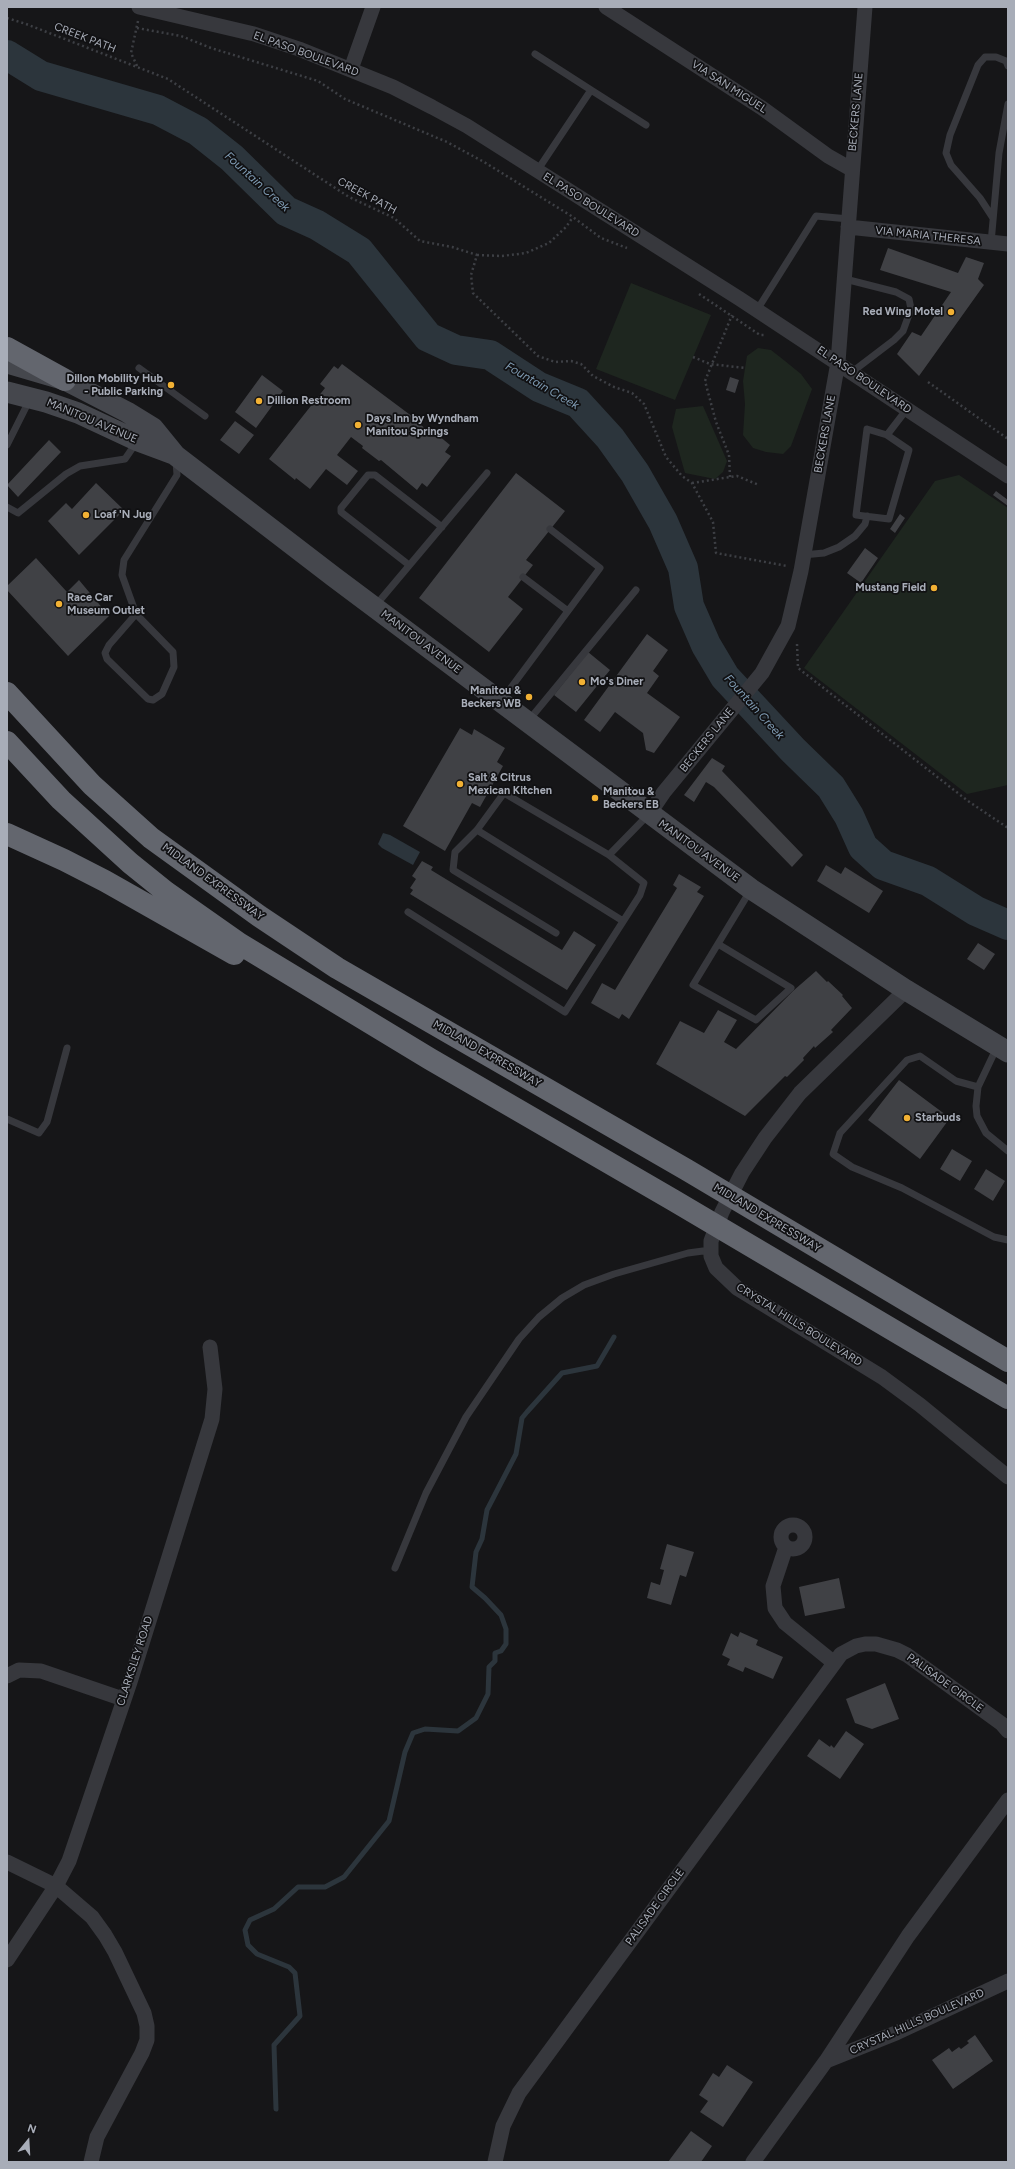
<!DOCTYPE html>
<html>
<head>
<meta charset="utf-8">
<style>
  body { margin:0 }
  #map { position:relative; width:1015px; height:2169px; overflow:hidden; background:#161618; font-family:Figtree,sans-serif }
  canvas { display:block }
  .frame { position:absolute; inset:0; border:8px solid #a8adb8; pointer-events:none }
  .north { position:absolute; left:8px; top:2121px; width:40px; height:40px; -webkit-text-stroke:3px #111113; paint-order:stroke; rotate:18deg; font-size:11px; font-weight:700; line-height:16px; text-align:center; color:#a8adb8 }
  .north::after { content:''; display:block; margin:auto; width:14px; height:18px; background:#a8adb8; clip-path:polygon(50% 0,100% 100%,50% 72%,0 100%) }
</style>
</head>
<body>
<div id="map">
<canvas width="1015" height="2169"></canvas>
<div class="frame"></div>
<div class="north">N</div>
</div>
<script>
const g = document.querySelector('canvas').getContext('2d');
g.lineJoin = 'round';
function fill(path, color) { g.fillStyle = color; g.fill(path, 'evenodd'); }
const poly = rows => new Path2D(rows.map(r => 'M' + r).join(''));
function strokePath(path, color, width, dash) { g.strokeStyle = color; g.lineWidth = width; g.lineCap = dash ? 'butt' : 'round'; g.setLineDash(dash || []); g.stroke(path); }
function label(font, color, halo, rows, align = 'center') {
  g.font = font + ' Figtree,sans-serif'; g.lineWidth = 3.5; g.setLineDash([]); g.textBaseline = 'middle'; g.strokeStyle = halo; g.fillStyle = color; for (const [text, x, y, turn = 0] of rows) {
    g.save(); g.translate(x, y); g.rotate((+turn || 0) * Math.PI / 180); g.textAlign = isNaN(turn) ? turn : align; if (halo) g.strokeText(text, 0, 0); g.fillText(text, 0, 0); g.restore();
  }
}
const green = poly([
  [631,283,711,315,675,400,596,369],
  [758,348,771,350,785,361,801,374,812,389,791,446,783,454,766,452,753,448,743,435,745,404,743,381,747,356],
  [703,406,727,461,723,472,715,479,685,473,672,427,676,409],
  [959,475,1008,508,1008,785,967,794,804,668,935,481]
]);
const water = poly([
  [383,833,390,835,420,852,413,865,382,848,378,844]
]);
const stream = poly([
  [276,2109,274,2045,300,2016,295,1973,289,1967,257,1954,248,1945,245,1930,250,1920,274,1909,298,1887,325,1887,344,1877,389,1821,405,1752,413,1733,425,1729,458,1731,476,1718,488,1694,489,1667,495,1661,495,1653,501,1651,506,1644,506,1629,501,1615,485,1598,472,1587,476,1552,482,1539,487,1510,516,1454,522,1418,527,1412,562,1373,597,1366,614,1337]
]);
const river = poly([
  [7,55,41,76,158,110,198,131,232,158,286,211,317,225,359,251,428,337,456,350,490,355,539,387,578,403,610,438,635,473,663,522,683,568,689,606,706,645,725,677,793,750,831,787,849,816,863,847,883,865,928,881,976,911,1008,925]
]);
const building = poly([
  [888,248,958,273,966,257,984,263,978,279,984,285,919,376,897,354,912,332,921,336,951,292,880,270],
  [342,364,413,417,412,418,431,433,433,431,450,445,445,452,451,456,427,487,422,483,417,490,381,460,379,461,362,448,363,446,351,437,337,455,358,471,347,485,326,469,310,489,296,478,295,480,269,459,325,388,320,384,334,366,338,369],
  [262,375,283,391,256,428,235,412],
  [730,377,739,380,735,393,726,390],
  [235,421,254,435,239,454,220,440],
  [49,440,61,452,18,497,7,485],
  [516,473,565,511,526,560,533,565,508,597,523,609,489,652,419,598],
  [96,483,124,510,79,555,48,521,66,503,72,509],
  [996,491,1008,500,1008,506,993,495],
  [900,514,905,518,895,533,890,529],
  [865,548,878,558,861,583,847,573],
  [36,558,67,592,79,580,109,616,68,656,7,590,7,586],
  [647,634,668,650,653,671,659,676,647,693,680,717,654,753,646,750,643,733,615,712,600,732,584,720],
  [588,652,610,670,576,712,554,695],
  [460,728,472,735,474,729,505,748,497,762,503,766,480,807,472,803,445,851,403,826],
  [712,758,725,766,722,771,803,855,792,867,714,787,706,782,694,802,684,795],
  [422,861,433,867,431,870,562,950,574,931,596,945,567,990,410,894,413,890,410,888,416,879,412,876],
  [826,865,841,874,845,867,883,891,869,913,817,881],
  [679,874,701,887,697,892,704,896,629,1019,622,1014,619,1019,591,1003,602,983,615,990,677,888,673,885],
  [978,943,995,954,984,970,967,959],
  [816,971,827,982,828,981,843,995,842,996,852,1008,831,1030,833,1032,815,1048,814,1046,803,1058,804,1060,787,1077,785,1076,745,1116,656,1064,680,1021,704,1033,718,1010,737,1020,724,1042,736,1049,793,991],
  [899,1080,950,1118,920,1159,868,1120],
  [952,1149,972,1161,960,1181,940,1169],
  [986,1169,1005,1181,993,1201,974,1189],
  [667,1544,694,1552,686,1577,680,1575,671,1605,647,1598,651,1582,660,1585,664,1570,660,1569],
  [839,1578,845,1608,805,1616,799,1587],
  [740,1632,758,1640,756,1645,783,1657,773,1679,745,1667,743,1672,727,1665,730,1659,722,1655,731,1633,738,1637],
  [885,1683,899,1719,872,1729,855,1723,846,1699],
  [846,1731,864,1744,840,1779,807,1756,819,1739,830,1747,831,1745,834,1748],
  [975,2035,993,2061,953,2089,932,2060,949,2048,952,2052,959,2047,961,2049,969,2043,967,2041],
  [727,2065,753,2082,723,2127,700,2112,708,2101,699,2095,713,2073,719,2077],
  [691,2131,712,2146,701,2162,668,2162]
]);
const path = poly([
  [7,18,26,24,168,79,349,197,394,218,420,241,452,247,477,255,471,275,473,293,538,356,555,362,571,361,581,364,593,376,614,387,632,393,644,404,666,457,682,476,692,483,713,522,716,553,787,566],
  [138,21,131,53,138,68],
  [137,28,181,36,211,48,318,81,345,99,447,142,484,162,573,217,601,238,627,248],
  [477,255,502,256,526,253,549,243,566,227,573,217],
  [699,294,760,335,765,335],
  [693,357,710,364,745,368],
  [928,382,1008,439],
  [730,477,729,455,716,422,705,381,732,315],
  [692,483,737,476,759,485],
  [797,644,798,668,968,801,1008,828]
]);
const lane = poly([
  [535,54,591,90],
  [537,171,591,90,646,125],
  [993,218,980,198,951,165,946,153,950,135,978,65,985,57,996,57,1006,61,1008,66],
  [991,243,999,153,1008,104],
  [845,279,896,292,909,299,911,309,903,331,894,340,852,372],
  [757,310,816,216,849,219],
  [139,368,205,416],
  [887,435,909,450,889,519,856,515,867,429,887,435,907,409],
  [7,445,30,399],
  [7,507,18,513,66,474,80,466,125,459,136,443],
  [803,555,824,553,839,547,855,536,865,524,867,516],
  [409,565,341,512,341,508,368,475,375,475,442,527],
  [523,577,568,611],
  [376,605,487,473],
  [136,614,109,645,105,653,107,659,148,699,153,700,162,694,174,667,173,652,136,614,122,575,124,560,177,475,176,461],
  [501,701,600,568,550,529],
  [529,720,636,590],
  [477,830,623,921],
  [408,912,565,1012,640,895,644,883,609,855],
  [556,933,453,870,455,852,477,830,504,793,609,855,648,815],
  [718,944,791,988,756,1020,693,985,750,891],
  [997,1047,978,1087,976,1106,977,1116,986,1133,1008,1151],
  [978,1087,956,1081,920,1056,907,1060,840,1133,833,1154,852,1167,902,1188,994,1237,1008,1240],
  [7,1119,39,1133,47,1122,67,1048],
  [395,1568,426,1493,466,1417,519,1339,539,1317,562,1298,584,1285,614,1274,688,1253,703,1251,711,1253]
]);
const street = poly([
  [139,7,254,34,299,49,393,87,432,107,467,126,740,299,1008,476],
  [606,7,762,108,828,156,851,169],
  [351,69,373,7],
  [848,227,1008,244],
  [649,814,664,792,762,673,788,626,801,571,838,362,865,7],
  [906,990,800,1093,765,1138,742,1173,722,1212,711,1241,711,1256,716,1268,737,1288,882,1377,920,1405,1008,1477],
  '781 1537a12 12 0 1 1 24 0a12 12 0 1 1-24 0Z',
  [786,1547,773,1586,775,1608,785,1623,833,1662],
  [7,1676,19,1670,41,1671,123,1699],
  [7,1862,56,1886,92,1917,105,1935,115,1952,144,2013,147,2026,147,2040,142,2053,97,2137,91,2162],
  [7,1960,56,1886,69,1861,130,1682,212,1419,215,1389,210,1347],
  [826,2061,896,2033,1008,1981],
  [495,2162,503,2126,519,2093,841,1654,856,1646,865,1644,876,1644,897,1650,907,1655,1002,1724,1008,1731],
  [753,2162,826,2061,908,1936,1008,1800]
]);
const secondary = poly([
  [7,363,65,380,127,412,153,428,175,455,334,577,751,889,906,990,1008,1052],
  [7,392,46,402,78,413,138,441,173,454]
]);
const highway = poly([
  [7,348,65,380],
  [7,693,92,785,151,838,259,916,337,968,687,1170,1008,1361],
  [7,742,61,800,130,863,166,892,240,944,430,1059,673,1200,1008,1398],
  [7,834,64,860,105,881,234,954]
]);
const markers = [
  [951,312,4,"#f2b134"],
  [171,385,4,"#f2b134"],
  [259,401,4,"#f2b134"],
  [358,425,4,"#f2b134"],
  [86,515,4,"#f2b134"],
  [934,588,4,"#f2b134"],
  [59,604,4,"#f2b134"],
  [582,682,4,"#f2b134"],
  [529,697,4,"#f2b134"],
  [460,784,4,"#f2b134"],
  [595,798,4,"#f2b134"],
  [907,1118,4,"#f2b134"]
];
const streetNames = [
  ["CREEK PATH",85,38,21],
  ["EL PASO BOULEVARD",306,54,20],
  ["VIA SAN MIGUEL",729,87,33],
  ["BECKERS LANE",856,112,-85],
  ["CREEK PATH",367,196,28],
  ["EL PASO BOULEVARD",591,205,32],
  ["VIA MARIA THERESA",928,236,6],
  ["EL PASO BOULEVARD",864,380,34],
  ["MANITOU AVENUE",92,421,23],
  ["BECKERS LANE",825,434,-80],
  ["MANITOU AVENUE",421,642,37],
  ["BECKERS LANE",707,740,-51],
  ["MANITOU AVENUE",699,851,36],
  ["MIDLAND EXPRESSWAY",213,882,36],
  ["MIDLAND EXPRESSWAY",487,1054,30],
  ["MIDLAND EXPRESSWAY",767,1218,31],
  ["CRYSTAL HILLS BOULEVARD",799,1325,32],
  ["CLARKSLEY ROAD",135,1661,-72],
  ["PALISADE CIRCLE",945,1683,36],
  ["PALISADE CIRCLE",655,1907,-54],
  ["CRYSTAL HILLS BOULEVARD",917,2022,-24]
];
const poiNames = [
  ["Red Wing Motel",943,312,"right"],
  ["Dillon Mobility Hub",163,379,"right"],
  ["- Public Parking",163,392,"right"],
  ["Dillion Restroom",267,401],
  ["Days Inn by Wyndham",366,419],
  ["Manitou Springs",366,432],
  ["Loaf 'N Jug",94,515],
  ["Mustang Field",926,588,"right"],
  ["Race Car",67,598],
  ["Museum Outlet",67,611],
  ["Mo's Diner",590,682],
  ["Manitou &",521,691,"right"],
  ["Beckers WB",521,704,"right"],
  ["Salt & Citrus",468,778],
  ["Mexican Kitchen",468,791],
  ["Manitou &",603,792],
  ["Beckers EB",603,805],
  ["Starbuds",915,1118]
];
const waterNames = [
  ["Fountain Creek",257,182,42],
  ["Fountain Creek",542,386,30],
  ["Fountain Creek",754,707,48]
];
fill(green, '#1e261f');
fill(water, '#2c353c');
strokePath(stream, '#2c353c', 5);
strokePath(river, '#2c353c', 30);
fill(building, '#404145');
strokePath(path, '#3d3f44', 2.5, [2, 3]);
strokePath(lane, '#37383d', 7);
strokePath(street, '#37383d', 15);
strokePath(secondary, '#45474d', 21);
strokePath(highway, '#63666e', 22);
for (const [x, y, r, color] of markers) { const dot = new Path2D(); dot.arc(x, y, r, 0, 2 * Math.PI); g.fillStyle = color; g.fill(dot); strokePath(dot, '#111113', 1.5); }
label('11px', '#a8adb8', '#111113', streetNames);
label('bold 11px', '#a8adb8', '#111113', poiNames, 'left');
label('italic 12px', '#7f9bb3', '#111113', waterNames);
</script>
</body>
</html>
